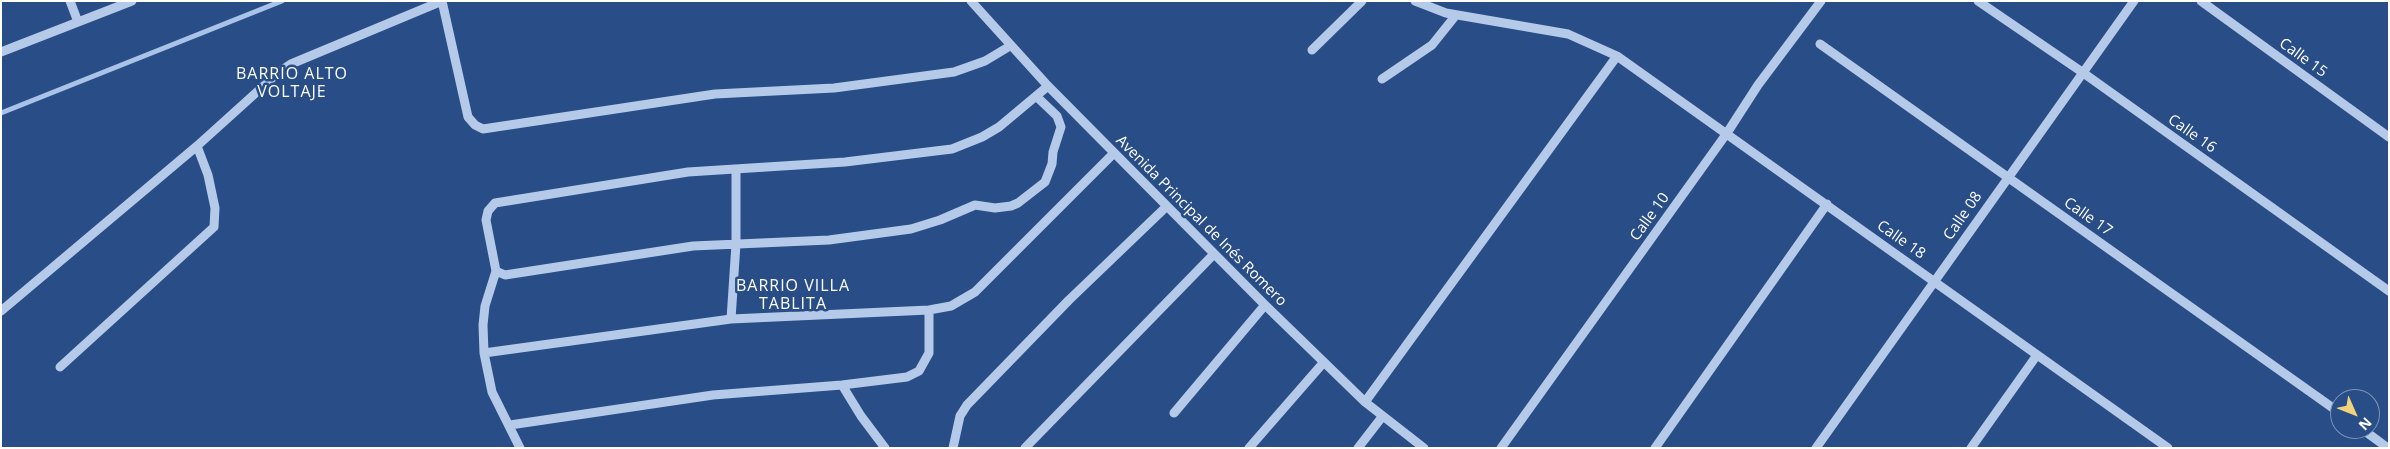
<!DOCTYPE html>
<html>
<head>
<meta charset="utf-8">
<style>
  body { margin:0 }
  #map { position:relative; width:2390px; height:449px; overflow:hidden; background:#284d87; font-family:"Open Sans",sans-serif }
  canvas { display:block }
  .frame { position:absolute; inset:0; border:2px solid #fff; pointer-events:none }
  .north { position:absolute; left:2330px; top:389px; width:50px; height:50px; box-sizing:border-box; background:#284d87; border:1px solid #7e94b7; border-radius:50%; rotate:134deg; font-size:14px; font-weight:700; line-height:20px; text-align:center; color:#fff }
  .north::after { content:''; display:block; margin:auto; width:18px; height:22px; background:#f0d47b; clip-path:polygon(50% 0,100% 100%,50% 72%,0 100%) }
</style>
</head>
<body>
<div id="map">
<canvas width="2390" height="449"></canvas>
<div class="frame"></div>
<div class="north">N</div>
</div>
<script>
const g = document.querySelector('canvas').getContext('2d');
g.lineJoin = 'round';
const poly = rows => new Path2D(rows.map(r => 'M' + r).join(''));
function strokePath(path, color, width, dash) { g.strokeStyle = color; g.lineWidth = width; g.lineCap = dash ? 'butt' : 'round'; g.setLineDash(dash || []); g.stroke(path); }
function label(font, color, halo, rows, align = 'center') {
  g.font = font + ' "Open Sans",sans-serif'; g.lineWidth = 5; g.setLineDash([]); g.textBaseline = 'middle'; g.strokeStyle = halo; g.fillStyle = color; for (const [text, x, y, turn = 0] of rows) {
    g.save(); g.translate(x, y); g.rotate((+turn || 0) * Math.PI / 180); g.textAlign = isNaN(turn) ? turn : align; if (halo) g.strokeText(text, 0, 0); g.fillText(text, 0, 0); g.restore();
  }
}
const stream = poly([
  [1,113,282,1]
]);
const minor = poly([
  [70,1,78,22],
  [442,1,468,117,475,125,483,129,715,94,834,88,954,72,985,61,1010,46],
  [971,1,1048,86,1265,305,1365,402,1424,448],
  [1415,1,1446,13,1568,34,1617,56,2168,448],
  [1978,1,2082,72,2389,291],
  [2201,1,2389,137],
  [1820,44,2340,413],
  [1312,50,1362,1],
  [1,52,132,1],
  [1382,79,1432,45,1456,15],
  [496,271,505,275,693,246,829,240,911,229,940,220,975,205,995,208,1011,206,1018,203,1045,182,1052,164,1053,152,1061,127,1057,116,1036,96],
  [1,311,197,146,279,72,291,64,442,1],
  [731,319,736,244,736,169],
  [484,353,731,319,929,310,951,306,975,292,1114,153],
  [60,367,214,227,215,208,208,175,197,146],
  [842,385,861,416,885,448],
  [1365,402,1617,56],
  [1174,413,1265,305],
  [510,425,713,395,842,385,907,377,919,371,929,353,929,310],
  [2362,429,2388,448],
  [520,448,492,392,484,353,483,325,485,306,496,271,486,220,488,211,495,203,688,172,845,162,952,149,982,137,999,127,1048,86],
  [953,448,960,416,967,405,1069,300,1167,206],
  [1025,448,1214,254],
  [1249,448,1324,362],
  [1358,448,1382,417],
  [1501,448,1727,133,1758,85,1821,1],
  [1655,448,1827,204],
  [1816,448,2134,1],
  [1971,448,2037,355]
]);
const streetNames = [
  ["Calle 15",2303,58,36],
  ["Calle 16",2192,134,35],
  ["Calle 08",1963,216,-55],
  ["Calle 10",1650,217,-54],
  ["Calle 17",2088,217,35],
  ["Avenida Principal de Inés Romero",1201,221,45],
  ["Calle 18",1901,240,35]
];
const neighbourhoodNames = [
  ["BARRIO ALTO",292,74],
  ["VOLTAJE",292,92],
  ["BARRIO VILLA",793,286],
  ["TABLITA",793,304]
];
strokePath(stream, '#a9c3e8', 5);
strokePath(minor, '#b5c9e8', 9);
label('15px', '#fff', '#284d87', streetNames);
g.letterSpacing = '1px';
label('16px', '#fff', '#284d87', neighbourhoodNames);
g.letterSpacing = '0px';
</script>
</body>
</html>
